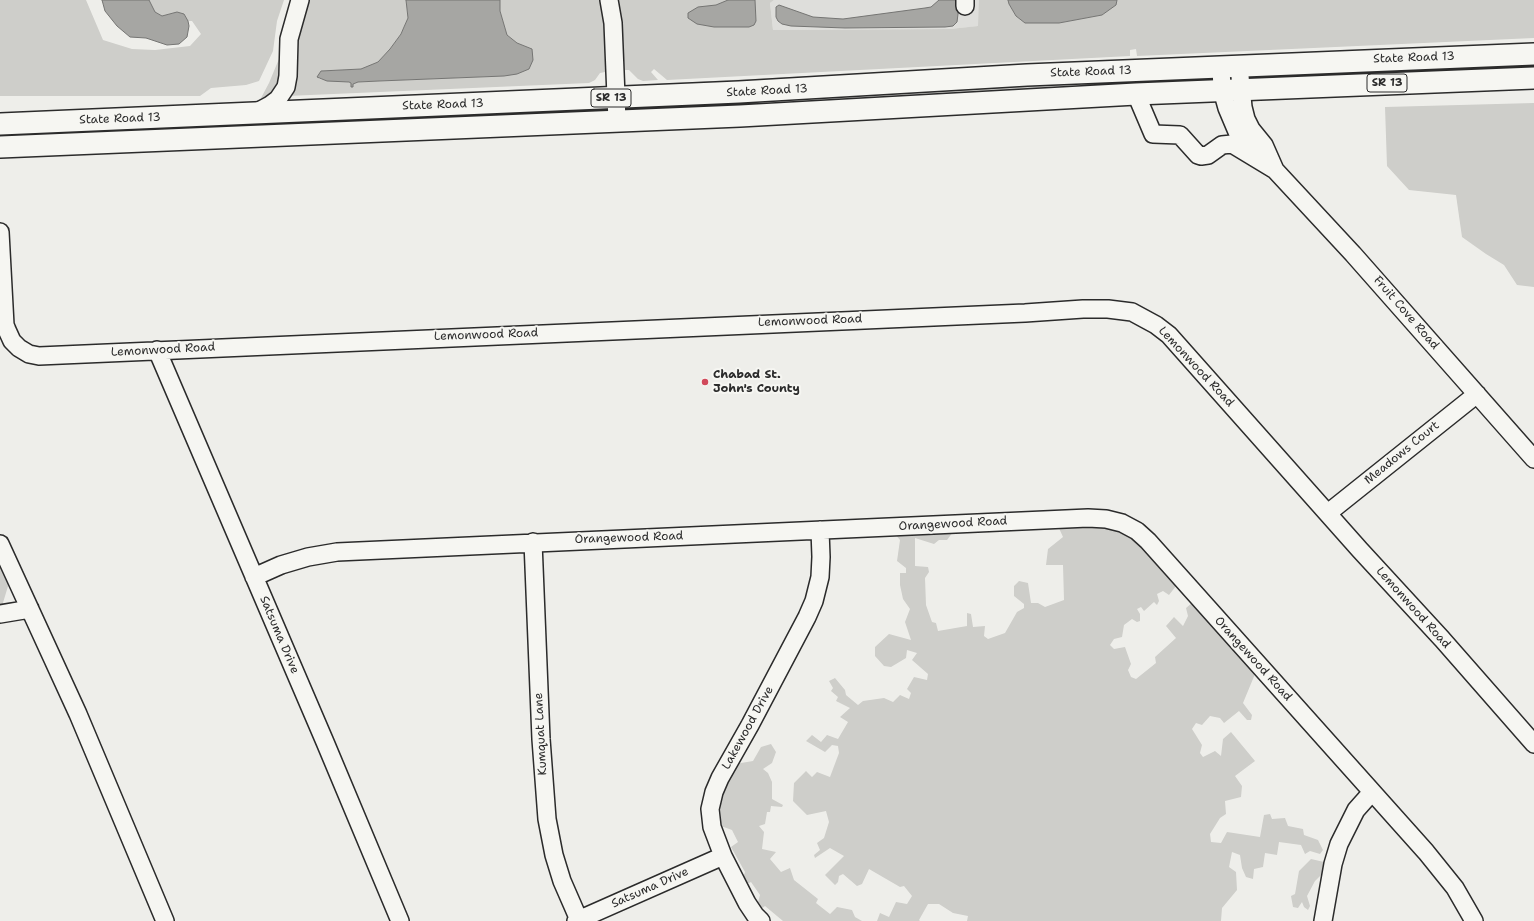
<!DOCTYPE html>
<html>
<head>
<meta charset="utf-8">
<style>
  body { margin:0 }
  canvas { display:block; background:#eeeeea }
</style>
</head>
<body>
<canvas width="1534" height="921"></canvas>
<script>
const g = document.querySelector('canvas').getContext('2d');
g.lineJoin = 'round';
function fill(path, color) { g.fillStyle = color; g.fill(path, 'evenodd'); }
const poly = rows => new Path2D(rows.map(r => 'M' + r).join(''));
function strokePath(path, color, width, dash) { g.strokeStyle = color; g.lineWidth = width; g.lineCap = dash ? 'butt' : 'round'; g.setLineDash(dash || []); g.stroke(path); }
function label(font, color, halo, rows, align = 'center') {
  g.font = font + ' "Shantell Sans",sans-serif'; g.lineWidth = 4; g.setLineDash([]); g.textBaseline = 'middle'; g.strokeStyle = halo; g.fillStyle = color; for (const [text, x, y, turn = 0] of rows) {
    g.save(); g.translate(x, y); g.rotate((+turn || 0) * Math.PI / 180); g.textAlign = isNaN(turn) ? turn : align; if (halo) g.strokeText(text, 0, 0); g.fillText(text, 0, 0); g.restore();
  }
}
const built = poly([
  [774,0,979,0,979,26,950,29,773,30,770,3]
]);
const green = poly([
  [0,0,86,0,103,40,132,49,155,50,190,46,201,34,192,21,188,21,184,14,177,12,162,16,155,12,149,0,284,0,277,21,273,51,259,81,246,85,211,88,200,96,0,96],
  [292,0,282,78,277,82,280,84,271,97,261,98,269,83,281,54,284,24],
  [306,0,406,0,408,18,404,27,401,34,390,49,378,62,362,69,321,71,319,79,345,81,351,83,351,87,353,86,353,84,358,82,379,81,504,76,532,49,517,43,507,35,500,11,500,0,602,0,604,10,607,42,605,51,607,59,607,66,605,72,600,73,595,80,589,83,287,96,293,84,296,83,296,81,293,79,293,56],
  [619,0,774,0,770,3,773,30,950,29,978,26,979,0,1008,0,1009,4,1016,16,1025,23,1059,23,1102,15,1115,5,1117,0,1534,0,1534,38,1137,56,1136,49,1130,50,1130,56,667,80,654,69,651,72,658,80,643,81,638,79,629,70,625,70,624,66],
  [1127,60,1127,61,654,86,654,84],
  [1139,81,1120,83,1103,88,653,113,653,103,954,88],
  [580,88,580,89,285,102,284,101],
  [1534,103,1534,287,1517,285,1504,265,1486,254,1462,237,1456,195,1409,190,1387,166,1385,107],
  [478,113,451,121,130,132,155,125],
  [1098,525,1116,528,1133,537,1168,572,1176,586,1169,595,1163,591,1157,594,1159,601,1157,605,1154,602,1144,611,1141,607,1137,609,1140,614,1140,621,1137,622,1132,619,1124,625,1122,637,1114,639,1110,645,1114,649,1125,647,1131,664,1128,670,1131,677,1136,679,1156,663,1155,657,1176,638,1166,626,1174,617,1183,626,1188,616,1186,608,1193,602,1255,674,1243,703,1252,715,1251,720,1247,720,1239,711,1224,723,1220,718,1210,716,1202,725,1196,723,1192,729,1202,745,1200,753,1203,757,1215,751,1221,756,1223,739,1231,732,1255,761,1235,776,1242,786,1241,797,1225,801,1226,814,1220,818,1210,834,1211,842,1221,843,1227,832,1260,837,1264,815,1270,814,1272,819,1285,818,1288,826,1303,829,1304,835,1318,840,1323,850,1320,854,1310,851,1305,854,1301,845,1279,842,1277,855,1265,853,1263,867,1254,869,1253,879,1246,877,1242,868,1240,855,1232,852,1229,867,1236,872,1237,890,1222,908,1221,921,967,921,968,916,953,913,939,904,928,904,919,920,920,921,877,921,880,913,889,917,896,902,907,904,912,896,904,886,900,887,869,869,862,884,857,886,843,874,839,876,838,882,835,885,825,875,844,856,830,848,815,858,814,855,820,850,817,843,824,838,829,822,826,811,807,815,793,801,794,783,806,771,812,777,817,772,830,777,839,753,838,746,832,745,825,752,806,741,812,735,821,742,827,735,838,739,848,722,840,717,850,708,836,701,838,697,831,691,833,688,829,681,835,678,845,690,846,695,858,705,863,701,884,698,893,702,900,695,909,699,911,693,907,689,914,677,927,680,928,674,912,660,917,653,907,650,906,658,891,667,884,666,875,656,875,647,889,634,911,640,905,622,910,609,903,599,900,585,900,573,906,573,906,568,897,561,900,540,895,534,953,532,947,540,939,540,934,544,915,538,915,566,928,567,929,572,925,578,926,605,932,622,936,623,938,631,967,626,967,613,971,614,973,627,985,626,984,636,988,639,1005,633,1017,612,1024,608,1024,604,1014,596,1014,586,1019,581,1028,583,1031,603,1038,603,1045,607,1064,600,1063,565,1046,565,1048,549,1063,537,1058,526],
  [0,562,9,583,2,606,0,607],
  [771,744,776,752,772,763,763,769,768,773,772,782,772,799,783,805,782,807,771,806,770,812,767,812,765,824,759,826,764,832,762,849,776,852,770,859,781,872,790,868,794,880,818,899,816,903,830,914,837,907,852,910,855,917,862,921,783,921,765,906,761,909,757,906,760,895,751,882,747,884,743,878,745,872,731,847,738,842,732,830,721,826,720,797,735,764,753,761,761,747],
  [1311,859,1324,862,1322,874,1315,881,1307,896,1310,906,1308,910,1304,907,1302,902,1298,908,1293,907,1291,896,1295,894,1299,871]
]);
const water = poly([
  [102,0,149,0,155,12,162,16,177,12,184,14,188,21,189,26,187,37,179,44,167,45,146,38,130,37,117,26,105,11,102,0],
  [406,0,500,0,500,11,507,35,517,43,532,49,533,60,529,69,517,74,504,76,379,81,358,82,353,84,353,87,351,87,351,83,349,82,327,81,317,77,321,71,361,69,378,62,390,49,401,34,404,27,408,18,406,0],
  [728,0,755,0,756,21,754,25,749,27,714,27,697,24,688,18,688,13,698,7,716,5,728,0],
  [939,0,957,0,959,5,958,14,957,22,953,26,945,27,845,28,791,26,782,24,778,21,776,17,776,7,779,5,813,17,843,19,925,8,931,7,939,0],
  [1008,0,1117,0,1116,5,1102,15,1059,23,1025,23,1016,16,1009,4,1008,0]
]);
const minor = poly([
  [609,0,613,23,617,121],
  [965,6,965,0],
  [1239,66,1243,107,1246,119,1251,129,1264,145,1275,170],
  [1221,67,1222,90,1227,108,1238,134,1250,152],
  [1136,94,1153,134,1180,135,1198,155,1201,156,1208,155,1222,145,1232,144,1275,170,1353,254,1534,459],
  [255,113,270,105,278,99,286,87,288,76,289,39,300,0],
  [0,232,5,325,7,330,12,341,19,348,29,354,39,356,1025,313,1083,309,1108,309,1132,312,1156,325,1169,335,1360,550,1442,639,1534,744],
  [157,350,325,742,400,921],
  [1328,513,1477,394],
  [533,542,541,739,547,819,554,855,562,881,579,920],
  [0,544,78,714,165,921],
  [254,577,281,565,308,557,337,552,1088,518,1106,519,1122,523,1137,531,1148,541,1426,852,1455,888,1474,921],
  [0,614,30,609],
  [576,921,723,856],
  [761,921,755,915,747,903,723,856,712,827,710,809,714,792,720,778,750,725,807,617,814,601,820,577,821,557,820,530],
  [1323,921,1333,864,1339,844,1356,810,1372,792]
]);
const major = poly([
  [0,124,739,92,1027,75,1534,54],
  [0,147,740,116,1136,94,1534,78]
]);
const markers = [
  [705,382,4,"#d1495b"]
];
const shields = [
  [1387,83,40],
  [611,98,40]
];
const shieldNames = [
  ["SR 13",1387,83],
  ["SR 13",611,98]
];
const streetNames = [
  ["State Road 13",1414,58,-2],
  ["State Road 13",1091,72,-2],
  ["State Road 13",767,91,-3],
  ["State Road 13",443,105,-2],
  ["State Road 13",120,119,-2],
  ["Fruit Cove Road",1406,313,49],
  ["Lemonwood Road",810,321,-2],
  ["Lemonwood Road",486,335,-2],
  ["Lemonwood Road",163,350,-3],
  ["Lemonwood Road",1196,367,47],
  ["Meadows Court",1402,453,-39],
  ["Orangewood Road",953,524,-3],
  ["Orangewood Road",629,538,-2],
  ["Lemonwood Road",1413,608,48],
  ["Satsuma Drive",279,635,67],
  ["Orangewood Road",1253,659,48],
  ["Lakewood Drive",748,728,-61],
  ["Kumquat Lane",541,734,-93],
  ["Satsuma Drive",650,888,-24]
];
const poiNames = [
  ["Chabad St.",713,375],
  ["John's County",713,389]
];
fill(built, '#dededb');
fill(green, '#cececa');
fill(water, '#a6a6a3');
strokePath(water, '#757573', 1);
strokePath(minor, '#2b2b2b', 20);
strokePath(major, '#2b2b2b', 24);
strokePath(minor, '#f6f6f2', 17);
strokePath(major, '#f6f6f2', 21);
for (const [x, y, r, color] of markers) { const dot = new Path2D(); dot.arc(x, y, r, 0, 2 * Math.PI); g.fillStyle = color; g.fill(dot); strokePath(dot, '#f6f6f2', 1.5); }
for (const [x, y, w] of shields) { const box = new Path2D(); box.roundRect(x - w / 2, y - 9, w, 18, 3); g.fillStyle = '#f6f6f2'; g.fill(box); strokePath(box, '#2b2b2b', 1); }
label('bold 11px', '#2b2b2b', null, shieldNames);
label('12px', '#2b2b2b', '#f6f6f2', streetNames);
label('bold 12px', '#2b2b2b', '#f6f6f2', poiNames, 'left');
</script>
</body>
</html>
